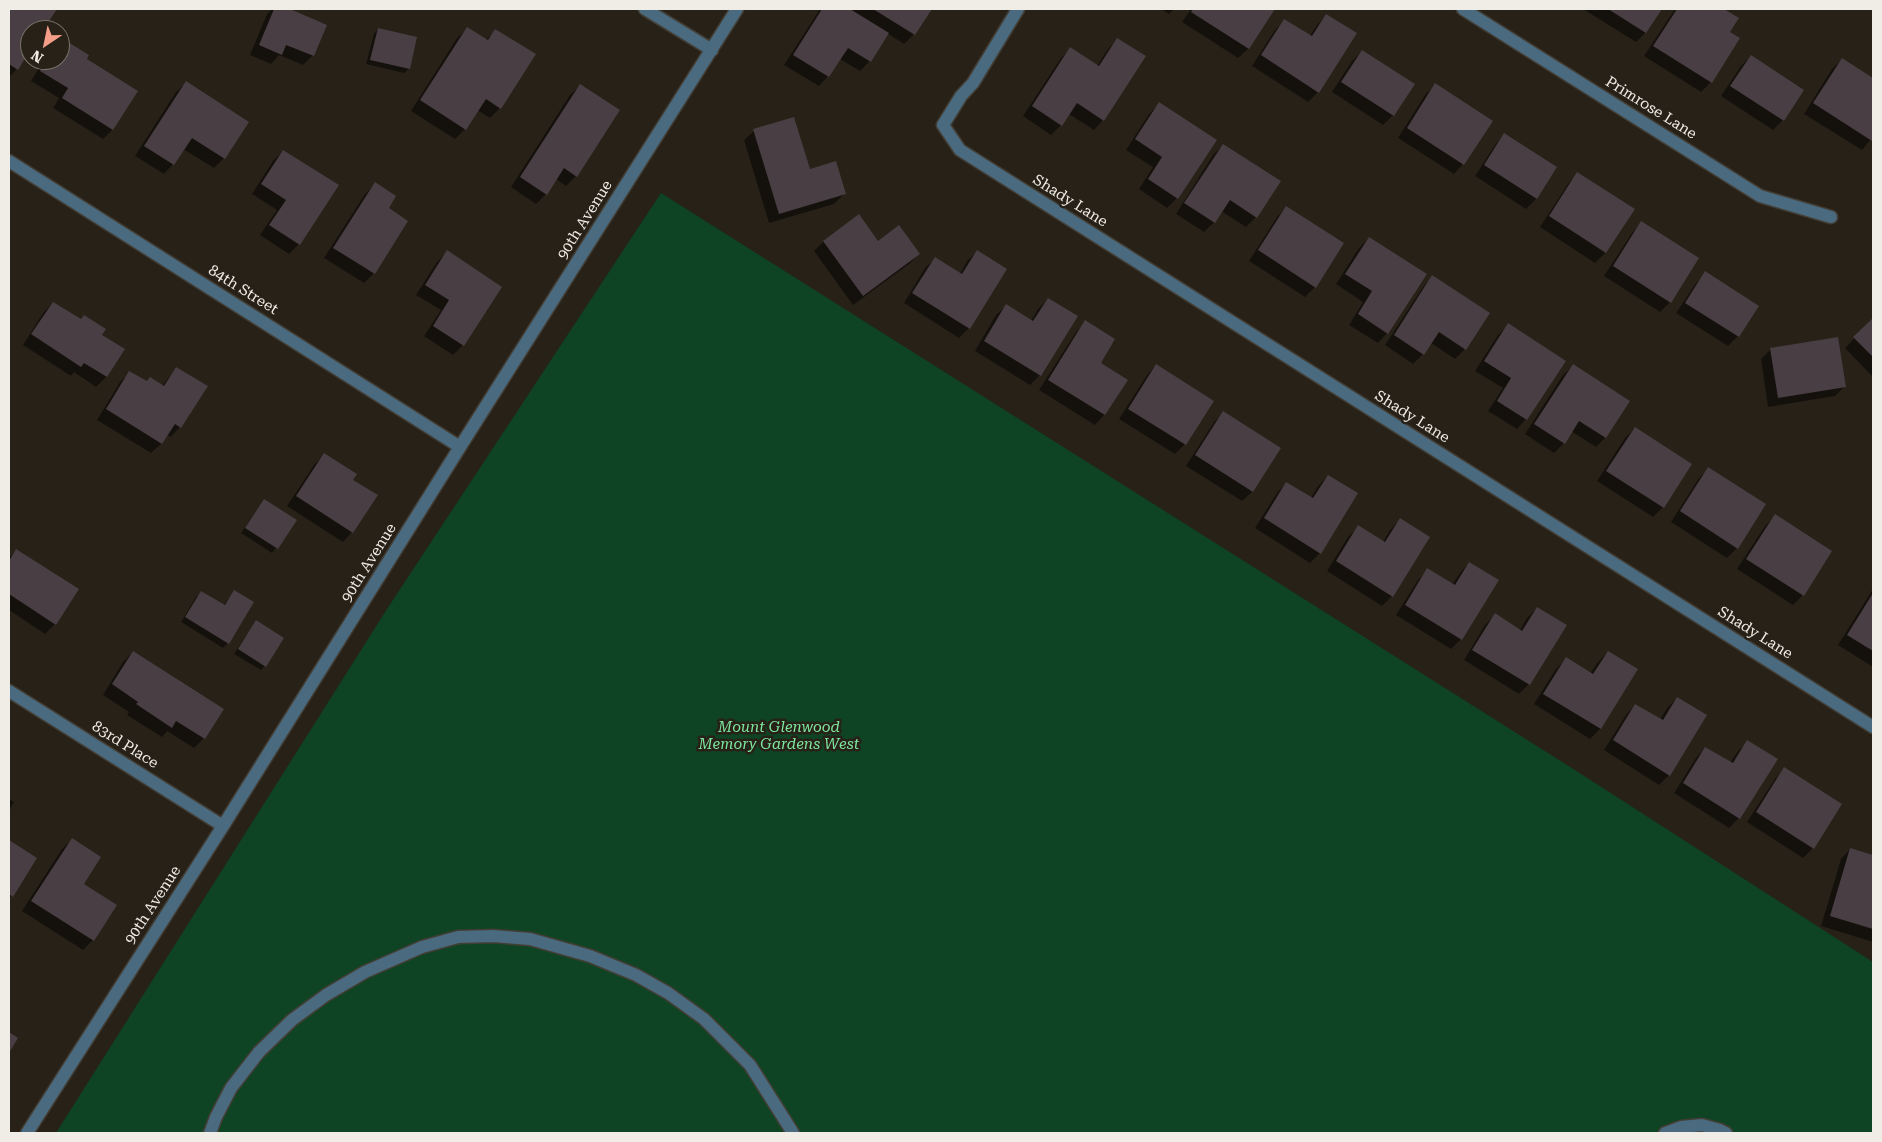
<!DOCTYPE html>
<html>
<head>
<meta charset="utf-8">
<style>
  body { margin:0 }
  #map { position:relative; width:1882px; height:1142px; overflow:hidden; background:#272118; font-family:"Roboto Serif",serif }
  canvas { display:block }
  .frame { position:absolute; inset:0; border:10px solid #f0ede6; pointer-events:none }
  .north { position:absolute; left:20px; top:20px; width:50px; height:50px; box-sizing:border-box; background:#272118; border:1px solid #77736a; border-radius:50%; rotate:214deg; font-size:14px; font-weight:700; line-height:20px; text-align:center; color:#f0ede6 }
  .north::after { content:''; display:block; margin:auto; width:18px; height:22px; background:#f49e89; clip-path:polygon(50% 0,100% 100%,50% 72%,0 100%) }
</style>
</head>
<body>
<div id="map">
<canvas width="1882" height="1142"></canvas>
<div class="frame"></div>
<div class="north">N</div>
</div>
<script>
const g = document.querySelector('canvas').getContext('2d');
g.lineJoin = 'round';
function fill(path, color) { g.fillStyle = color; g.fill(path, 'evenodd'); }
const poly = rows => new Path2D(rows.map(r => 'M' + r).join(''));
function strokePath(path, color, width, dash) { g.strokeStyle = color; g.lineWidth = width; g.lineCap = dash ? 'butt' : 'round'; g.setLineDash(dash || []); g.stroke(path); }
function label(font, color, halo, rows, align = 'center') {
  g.font = font + ' "Roboto Serif",serif'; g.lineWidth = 5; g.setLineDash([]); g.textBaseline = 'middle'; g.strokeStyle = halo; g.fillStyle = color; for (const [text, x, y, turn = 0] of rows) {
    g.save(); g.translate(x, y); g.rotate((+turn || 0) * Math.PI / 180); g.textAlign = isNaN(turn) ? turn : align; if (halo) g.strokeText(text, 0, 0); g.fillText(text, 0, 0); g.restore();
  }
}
const green = poly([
  [661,193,1578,772,1873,962,1873,1133,56,1133,387,609]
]);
const shadow = poly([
  [9,9,55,9,42,30,30,30,30,48,17,69,9,77],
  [272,9,287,9,325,26,313,55,303,65,279,55,271,64,250,55,267,14],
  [820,9,930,9,914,34,904,44,887,33,870,61,860,71,840,59,828,76,819,86,784,65],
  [1161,9,1174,9,1169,14],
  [1191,9,1274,9,1248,49,1238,58,1182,22],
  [1583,9,1661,9,1645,33,1636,42],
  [1675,9,1722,9,1738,19,1729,33,1711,82,1701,92,1644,56],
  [1327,15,1318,92,1308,102,1252,66,1275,30,1285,20,1309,37,1317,25],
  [378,29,409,69,404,73,366,64,374,34],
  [467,29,486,40,496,30,500,108,490,118,477,110,465,129,455,139,411,111,457,38],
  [60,39,85,60,136,92,112,130,103,139,53,108,59,98,31,81,44,60,60,60],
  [1118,39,1103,120,1094,130,1069,114,1061,125,1051,135,1023,116,1061,58,1070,49,1097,66,1108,49],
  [1362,51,1393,115,1383,125,1332,92,1352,61],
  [1751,56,1802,90,1783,120,1773,130,1721,96,1741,66],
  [1842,59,1873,80,1873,137,1862,150,1804,114,1832,69],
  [186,83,224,158,214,168,183,149,173,164,164,174,135,156,176,92],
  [1435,85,1463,164,1454,174,1398,138,1425,95],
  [580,86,576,176,566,186,556,179,546,194,536,204,511,187,570,95],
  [1159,104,1177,198,1167,208,1139,189,1153,167,1126,150,1149,114],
  [754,131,844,194,834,204,769,223,744,140],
  [1504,135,1556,168,1536,199,1526,209,1475,176,1495,145],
  [1223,145,1279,181,1256,217,1246,227,1221,211,1214,222,1204,232,1176,214,1213,155],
  [283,151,299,244,289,254,260,235,277,210,252,194,273,161],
  [1577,174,1633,209,1605,253,1595,263,1540,227,1568,184],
  [375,184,387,209,374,273,364,283,324,258,365,194],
  [1287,207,1315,287,1305,297,1249,261,1277,217],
  [1641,223,1697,258,1670,302,1660,312,1604,276,1632,233],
  [1369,238,1387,333,1378,343,1349,325,1363,302,1336,284,1359,248],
  [824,241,919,254,909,264,853,305,814,251],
  [447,252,463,345,453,355,424,336,441,310,416,295,437,262],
  [977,252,969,328,959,338,904,303,925,268,935,259,960,274,967,261],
  [1706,273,1757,307,1738,336,1728,346,1676,313,1696,283],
  [1432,277,1465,349,1455,359,1431,343,1423,354,1413,364,1385,345,1423,287],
  [1048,299,1076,317,1040,375,1030,385,975,351,996,315,1006,306,1031,321,1038,309],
  [53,303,123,350,106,377,96,387,74,372,71,376,23,345,43,313],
  [1873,319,1873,377,1845,348],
  [1086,322,1099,363,1126,380,1104,415,1095,425,1039,390,1076,332],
  [1508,325,1526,419,1517,429,1488,411,1503,388,1475,371,1498,335],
  [1771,349,1845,386,1835,396,1768,407,1761,359],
  [1156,365,1212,401,1185,444,1175,454,1119,419,1147,375],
  [1573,366,1605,438,1596,447,1571,431,1564,443,1554,453,1525,434,1563,375],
  [176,368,180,427,171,437,167,435,161,444,151,453,97,420,120,382,130,372,146,382,162,386],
  [1224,412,1280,448,1252,492,1242,501,1186,466,1214,422],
  [1635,428,1663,507,1653,517,1597,481,1625,438],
  [324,455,352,480,352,532,343,542,287,506,314,465],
  [1709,468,1737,548,1727,558,1671,522,1699,478],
  [1328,476,1320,553,1310,563,1255,528,1277,493,1286,483,1311,498,1318,486],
  [264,500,295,521,272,553,241,533],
  [1775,516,1803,595,1793,605,1737,569,1765,526],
  [1400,520,1392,596,1382,606,1327,571,1348,537,1358,527,1383,542,1390,530],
  [17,550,55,624,45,634,9,610,9,558],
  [1469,563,1497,581,1461,639,1451,649,1396,615,1418,580,1428,570,1452,585,1460,573],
  [1873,589,1873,667,1838,645],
  [234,592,228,643,223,648,181,622,196,597,201,593,223,606],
  [1537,608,1565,626,1529,684,1519,694,1464,660,1485,625,1495,615,1520,630,1527,618],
  [256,621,265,666,261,670,234,654],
  [133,652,223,710,204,738,194,748,167,731,162,737,127,715,129,712,103,695,123,662],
  [1608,652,1636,670,1600,729,1590,739,1534,704,1556,669,1566,659,1590,674,1598,662],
  [1677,698,1669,775,1659,785,1604,750,1626,715,1635,705,1660,720,1667,708],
  [1748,742,1739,818,1729,828,1674,793,1696,758,1705,748,1730,763,1738,751],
  [1784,769,1813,848,1803,858,1747,822,1775,779],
  [9,799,14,802,9,811],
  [72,839,93,940,83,950,22,911,62,849],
  [9,841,36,858,9,899],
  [1850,849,1873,856,1873,942,1821,926,1841,859]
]);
const building = poly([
  [9,9,57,9,43,30,30,30,30,50,18,70,9,64],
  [274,9,290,9,327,25,314,56,286,45,282,55,259,45],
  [822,9,850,9,889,33,871,62,848,48,829,77,793,55],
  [873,9,932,9,915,35],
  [1193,9,1275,9,1249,49,1191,12],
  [1608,9,1662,9,1646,33],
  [1677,9,1724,9,1739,18,1730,32,1740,38,1712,83,1653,46],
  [1326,14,1357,33,1319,93,1261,55,1284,19,1312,36],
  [467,27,488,40,495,29,536,54,501,109,486,99,466,130,420,100],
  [378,28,417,37,410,69,370,60],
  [60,37,89,55,87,59,138,91,113,130,62,98,68,88,40,71,46,60,60,60],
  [1117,38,1146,56,1104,121,1077,103,1062,126,1032,106,1070,47,1099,66],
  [1362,50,1415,84,1394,116,1341,82],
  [1751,55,1804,90,1784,121,1730,86],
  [1842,58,1873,78,1872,141,1813,103],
  [186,81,249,122,225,159,192,138,174,165,144,146],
  [1435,83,1493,121,1464,165,1407,128],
  [580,84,620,110,577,177,564,168,547,195,520,177],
  [1159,102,1217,140,1178,199,1148,179,1162,157,1135,139],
  [794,117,810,169,836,161,846,194,779,214,753,129],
  [1504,133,1557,167,1537,199,1484,165],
  [1223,144,1281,181,1257,218,1230,200,1215,223,1184,203],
  [283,150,339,185,300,245,269,225,286,200,261,184],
  [1577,172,1635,209,1606,253,1549,216],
  [375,182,396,196,389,208,408,221,375,274,333,248],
  [1286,206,1344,243,1316,288,1258,250],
  [859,214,878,241,899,225,920,254,863,296,823,241],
  [1641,221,1699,258,1671,303,1613,266],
  [1369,237,1427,274,1388,334,1358,314,1372,291,1345,274],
  [447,250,502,287,464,346,433,326,449,300,425,285],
  [977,250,1007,269,970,329,912,293,935,257,962,274],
  [1705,271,1759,306,1739,337,1685,303],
  [1432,275,1490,313,1466,350,1439,332,1424,355,1394,335],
  [1048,298,1078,316,1041,376,984,341,1006,304,1033,321],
  [53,302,81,319,84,315,106,329,102,335,125,349,107,377,84,363,81,367,31,334],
  [1873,318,1873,357,1853,337],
  [1085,320,1115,339,1101,363,1128,380,1105,415,1048,380],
  [1508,323,1566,361,1527,420,1497,401,1511,378,1484,361],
  [1838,337,1846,387,1778,398,1770,348],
  [1156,364,1214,401,1186,445,1128,409],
  [1573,364,1630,401,1606,438,1579,421,1565,444,1534,424],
  [176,367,208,386,181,428,175,424,162,444,106,409,129,371,147,381,150,377,164,386],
  [1223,411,1281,448,1253,492,1195,455],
  [1635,427,1692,464,1664,508,1606,471],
  [324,453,357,474,353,480,378,495,353,533,296,496],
  [1708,467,1766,504,1738,549,1680,511],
  [1328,475,1358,493,1321,554,1264,518,1286,482,1313,498],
  [264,499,297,520,278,549,245,528],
  [1775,514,1832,551,1804,596,1746,559],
  [1400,518,1430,537,1393,597,1336,561,1358,525,1385,542],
  [16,549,79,589,56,625,9,594,9,561],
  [1469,562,1499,580,1462,640,1405,605,1427,568,1455,585],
  [234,590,254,602,229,644,185,617,201,591,225,605],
  [1873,593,1873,651,1847,635],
  [1537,607,1567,625,1530,685,1472,650,1495,613,1522,631],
  [256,620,284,638,266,667,238,649],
  [133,651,224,709,205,739,176,721,172,728,136,704,138,702,112,684],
  [1608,651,1638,669,1601,729,1543,694,1566,657,1593,674],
  [1677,697,1707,715,1670,776,1613,740,1635,704,1663,720],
  [1747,740,1778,759,1740,819,1683,783,1705,747,1733,763],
  [1784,767,1842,804,1814,849,1756,812],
  [72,838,101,857,84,884,117,905,94,941,31,901],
  [9,840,37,858,13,897,9,894],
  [1850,848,1873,855,1873,929,1830,916],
  [9,1032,18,1038,9,1053]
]);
const service = poly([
  [210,1133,216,1117,231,1088,259,1052,292,1020,326,995,365,972,422,947,458,937,493,936,530,939,590,956,636,975,668,993,704,1019,750,1065,793,1133],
  [1665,1133,1681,1127,1702,1125,1720,1130,1726,1133]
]);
const minor = poly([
  [645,9,712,50],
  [1018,9,973,83,961,96,943,125,960,150,1873,727],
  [1463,9,1760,196,1831,217],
  [9,161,460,447],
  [9,691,223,826],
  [27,1133,223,826,460,447,737,9]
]);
const streetNames = [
  ["Primrose Lane",1651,108,32],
  ["Shady Lane",1070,201,32],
  ["90th Avenue",585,220,-58],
  ["84th Street",243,290,32],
  ["Shady Lane",1412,417,32],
  ["90th Avenue",369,563,-58],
  ["Shady Lane",1755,633,32],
  ["83rd Place",125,745,32],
  ["90th Avenue",153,905,-57]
];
const parkNames = [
  ["Mount Glenwood",779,728],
  ["Memory Gardens West",779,745]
];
fill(green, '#0e4424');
fill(shadow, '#0007');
fill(building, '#493e43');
strokePath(service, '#433e35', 15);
strokePath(minor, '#433e35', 15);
strokePath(service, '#4a6a7f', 12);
strokePath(minor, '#4a6a7f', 12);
label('15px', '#f0ede6', '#272118', streetNames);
label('italic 15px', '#7de89f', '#272118', parkNames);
</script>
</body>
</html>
